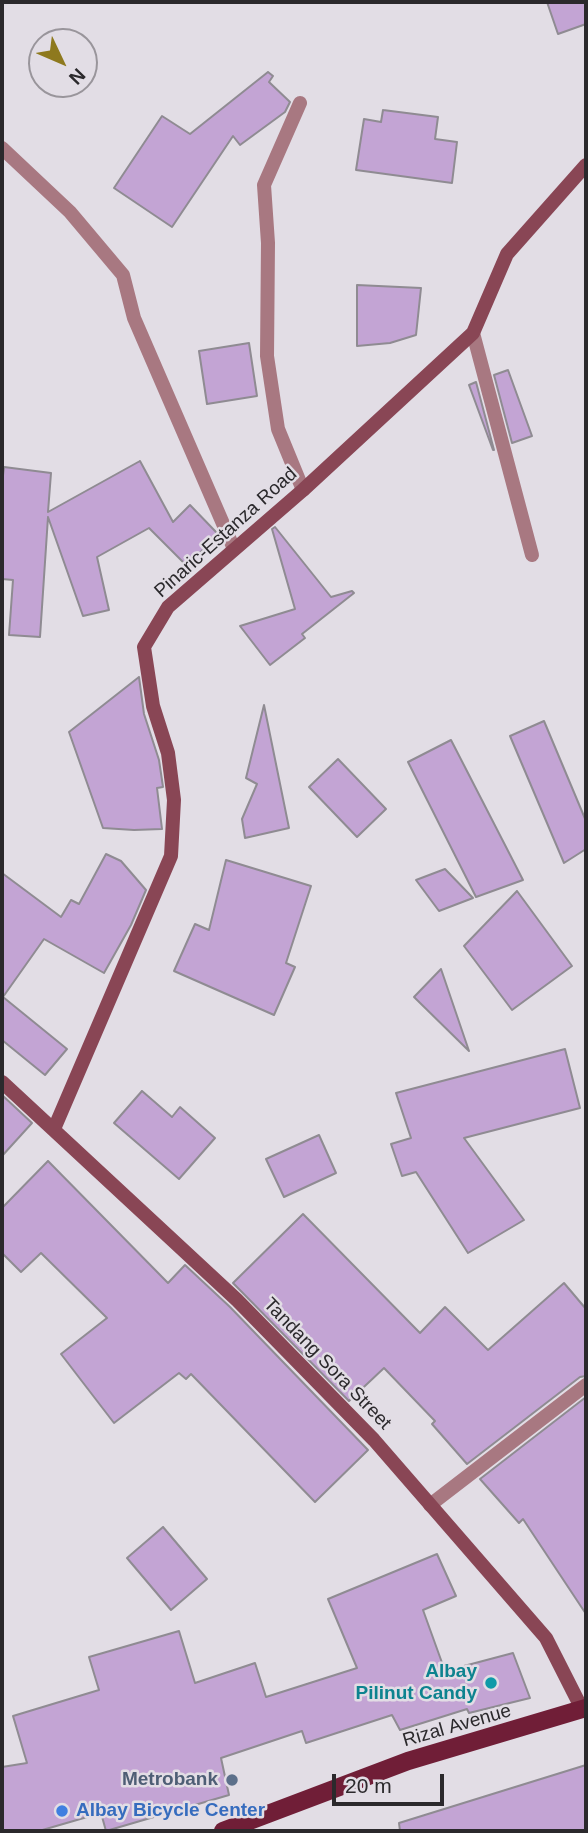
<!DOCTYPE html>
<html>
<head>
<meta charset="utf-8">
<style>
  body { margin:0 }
  #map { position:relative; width:588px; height:1833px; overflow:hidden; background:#e2dde5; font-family:Arial,sans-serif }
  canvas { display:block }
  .frame { position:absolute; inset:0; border:4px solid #2b292c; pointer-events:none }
  .north { position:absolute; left:28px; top:28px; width:70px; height:70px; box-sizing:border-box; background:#e2dde5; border:2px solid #99959b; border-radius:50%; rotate:134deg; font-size:19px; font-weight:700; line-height:28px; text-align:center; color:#2b292c }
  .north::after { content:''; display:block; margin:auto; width:24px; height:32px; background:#8e791e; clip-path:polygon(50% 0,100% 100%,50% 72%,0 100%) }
  .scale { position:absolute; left:332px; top:1774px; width:112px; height:32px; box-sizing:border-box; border:4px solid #2b292c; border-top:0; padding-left:9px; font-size:21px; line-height:24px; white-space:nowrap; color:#2b292c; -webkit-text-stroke:5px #e2dde5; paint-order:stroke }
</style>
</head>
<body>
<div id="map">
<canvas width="588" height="1833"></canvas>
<div class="frame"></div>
<div class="north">N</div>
<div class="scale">20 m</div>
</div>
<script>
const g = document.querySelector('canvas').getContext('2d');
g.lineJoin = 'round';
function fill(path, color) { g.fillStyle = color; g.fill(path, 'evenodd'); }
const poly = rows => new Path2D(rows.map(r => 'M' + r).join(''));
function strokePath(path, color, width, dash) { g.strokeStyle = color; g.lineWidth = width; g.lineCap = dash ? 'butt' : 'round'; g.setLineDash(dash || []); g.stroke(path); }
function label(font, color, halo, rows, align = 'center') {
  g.font = font + ' Arial,sans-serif'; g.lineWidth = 5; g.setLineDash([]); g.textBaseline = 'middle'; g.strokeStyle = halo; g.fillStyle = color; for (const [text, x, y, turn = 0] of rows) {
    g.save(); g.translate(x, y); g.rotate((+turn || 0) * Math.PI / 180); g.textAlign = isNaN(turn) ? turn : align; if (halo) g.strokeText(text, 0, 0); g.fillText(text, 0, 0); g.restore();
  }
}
const building = poly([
  [547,2,586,2,586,24,558,34,547,2],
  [268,72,273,76,269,82,290,102,285,112,240,145,233,136,172,227,114,188,162,116,190,134,268,72],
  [383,110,438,117,435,139,457,142,452,183,356,170,364,119,381,122,383,110],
  [357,285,421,288,416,335,390,343,357,346,357,285],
  [249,343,257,396,207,404,199,351,249,343],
  [508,370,532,436,512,443,494,375,508,370],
  [476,382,494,450,493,450,469,385,476,382],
  [140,461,173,522,190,505,216,532,217,535,194,559,196,564,190,569,149,528,97,557,109,610,83,616,48,517,40,637,9,635,13,580,2,579,2,484,4,467,51,473,48,512,140,461],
  [275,527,331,597,352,591,354,593,302,634,305,638,270,665,240,626,295,609,272,529,275,527],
  [139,677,144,714,159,760,163,787,157,788,162,829,134,830,103,828,69,732,139,677],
  [264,705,289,828,245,838,242,819,257,784,246,778,264,705],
  [544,721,586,821,586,849,564,863,510,736,544,721],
  [451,740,523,880,476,897,408,762,451,740],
  [338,759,386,809,357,837,309,787,338,759],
  [106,854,121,861,146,890,131,925,104,973,44,939,3,997,67,1049,45,1075,2,1040,2,873,61,917,71,900,79,904,106,854],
  [226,860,311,886,286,963,295,967,274,1015,174,971,195,924,209,930,226,860],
  [445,869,473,898,439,911,416,880,445,869],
  [517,891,572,966,512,1010,464,946,517,891],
  [441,969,469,1051,414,997,441,969],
  [565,1049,580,1108,464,1138,524,1220,468,1253,416,1172,402,1176,391,1144,411,1138,396,1093,565,1049],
  [142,1091,172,1117,180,1107,215,1138,179,1179,114,1123,142,1091],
  [2,1095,32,1123,2,1156,2,1095],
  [319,1135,336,1173,284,1197,266,1159,319,1135],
  [48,1161,168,1283,185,1265,230,1307,368,1450,315,1502,191,1374,186,1379,179,1373,114,1423,61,1354,107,1318,41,1253,21,1272,2,1253,2,1208,48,1161],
  [303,1214,420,1333,445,1307,488,1350,564,1283,586,1309,586,1376,580,1377,467,1464,432,1424,435,1421,384,1368,349,1401,233,1283,303,1214],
  [586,1397,586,1614,523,1519,519,1523,480,1479,586,1397],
  [163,1527,207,1579,171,1610,127,1558,163,1527],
  [437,1554,456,1596,423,1610,445,1671,513,1653,530,1698,469,1713,467,1709,400,1730,392,1715,306,1743,302,1731,221,1758,229,1795,106,1831,101,1813,39,1831,2,1831,2,1767,27,1763,13,1716,99,1690,89,1657,179,1631,195,1683,255,1663,266,1697,357,1668,328,1599,437,1554],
  [586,1765,586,1831,400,1831,399,1823,586,1765]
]);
const lane = poly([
  [473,333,532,555]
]);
const street = poly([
  [300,103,264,185,268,243,267,356,278,429,303,490],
  [2,148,70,212,123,275,134,318,234,549],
  [430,1505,586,1385]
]);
const secondary = poly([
  [2,1082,237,1300,374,1440,546,1638,582,1709],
  [54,1129,171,856,174,800,168,753,153,706,144,647,168,607,303,490,473,333,507,254,586,165]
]);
const primary = poly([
  [223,1831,408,1761,586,1708]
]);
const markers = [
  [491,1683,7,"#0f9aa8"],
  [232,1780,7,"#5c6f8a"],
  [62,1811,7,"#3f7fe0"]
];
const streetNames = [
  ["Pinaric-Estanza Road",226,533,-42],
  ["Tandang Sora Street",327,1364,46],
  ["Rizal Avenue",457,1726,-16]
];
const cultureNames = [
  ["Albay",477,1672],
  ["Pilinut Candy",477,1694]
];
const serviceNames = [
  ["Metrobank",218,1780]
];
const shopNames = [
  ["Albay Bicycle Center",76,1811]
];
fill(building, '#c3a4d4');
strokePath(building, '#8f8b92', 2);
strokePath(lane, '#a87881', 14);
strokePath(street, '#a87881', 14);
strokePath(secondary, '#894655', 14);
strokePath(primary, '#701e37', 18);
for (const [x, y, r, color] of markers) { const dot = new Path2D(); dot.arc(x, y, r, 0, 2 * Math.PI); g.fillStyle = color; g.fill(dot); strokePath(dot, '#e2dde5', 2.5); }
label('19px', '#2b292c', '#e2dde5', streetNames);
label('bold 19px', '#0d838f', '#e2dde5', cultureNames, 'right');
label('bold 19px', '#4e5e75', '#e2dde5', serviceNames, 'right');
label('bold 19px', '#366cbe', '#e2dde5', shopNames, 'left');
</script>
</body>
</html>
